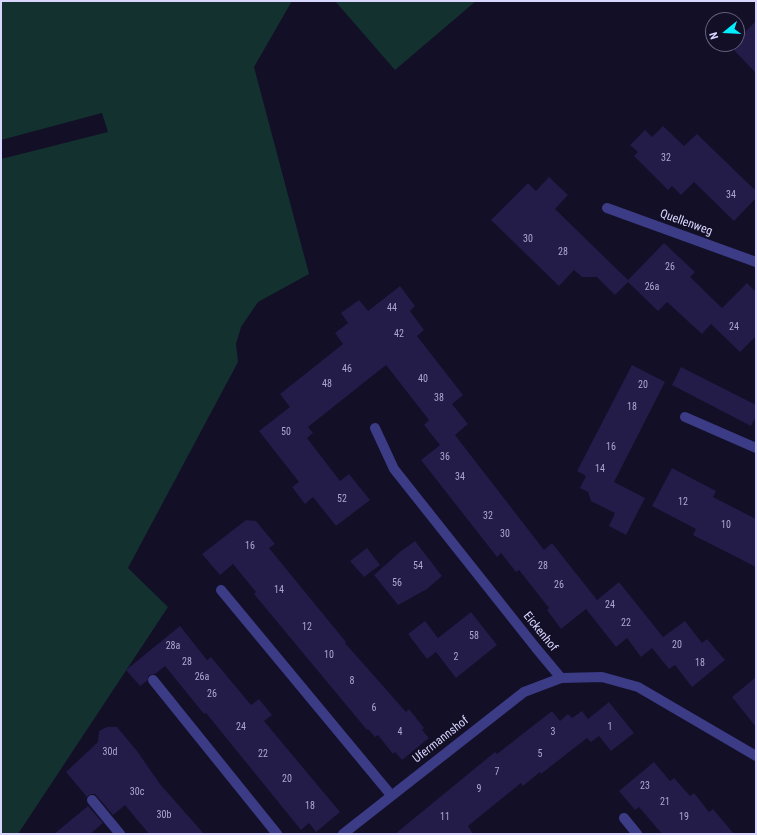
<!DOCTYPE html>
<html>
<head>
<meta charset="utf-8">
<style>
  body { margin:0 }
  #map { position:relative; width:757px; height:835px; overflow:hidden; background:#130f27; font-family:"Roboto Condensed",sans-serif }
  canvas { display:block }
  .frame { position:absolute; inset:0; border:2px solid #d9d6ff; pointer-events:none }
  .north { position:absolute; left:705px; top:12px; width:40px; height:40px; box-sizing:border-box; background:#130f27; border:1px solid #625f7d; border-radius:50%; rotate:252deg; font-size:11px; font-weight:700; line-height:16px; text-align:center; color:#d9d6ff }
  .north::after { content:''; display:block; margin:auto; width:14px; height:18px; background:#02edfe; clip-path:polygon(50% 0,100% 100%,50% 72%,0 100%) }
</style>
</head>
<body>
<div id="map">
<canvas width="757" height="835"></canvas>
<div class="frame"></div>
<div class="north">N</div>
</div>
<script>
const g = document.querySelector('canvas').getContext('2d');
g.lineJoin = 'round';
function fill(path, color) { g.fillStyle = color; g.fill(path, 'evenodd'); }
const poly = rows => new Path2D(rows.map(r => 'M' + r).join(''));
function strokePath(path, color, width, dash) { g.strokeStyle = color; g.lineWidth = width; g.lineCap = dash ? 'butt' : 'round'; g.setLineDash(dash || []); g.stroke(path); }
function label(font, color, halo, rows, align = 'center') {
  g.font = font + ' "Roboto Condensed",sans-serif'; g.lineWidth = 3.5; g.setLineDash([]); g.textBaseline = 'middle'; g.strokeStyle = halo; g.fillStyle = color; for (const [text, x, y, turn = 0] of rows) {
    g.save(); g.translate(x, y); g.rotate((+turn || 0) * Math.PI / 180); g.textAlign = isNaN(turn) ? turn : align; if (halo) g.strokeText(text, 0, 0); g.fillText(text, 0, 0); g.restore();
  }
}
const green = poly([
  [1,1,292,1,254,67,309,274,258,302,241,327,236,344,238,362,128,568,168,607,18,834,1,834,1,159,108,132,102,113,1,140],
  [335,1,476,1,395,70]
]);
const building = poly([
  [756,21,756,73,730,46,733,44,737,44,737,40],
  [663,126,684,146,697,134,756,191,756,198,734,221,694,182,681,195,672,186,668,190,634,156,638,152,630,145,645,130,652,137],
  [549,177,568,195,555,209,628,280,664,243,695,272,690,277,722,308,747,283,756,292,756,336,740,352,711,324,702,334,667,302,658,311,628,282,615,295,597,277,582,277,574,270,559,286,491,220,528,183,536,191],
  [400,286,415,306,410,311,424,330,417,336,463,395,452,404,468,424,455,435,544,550,552,543,597,600,619,582,663,637,685,621,702,643,707,639,725,660,692,687,675,665,669,669,652,648,641,657,627,638,616,647,586,609,561,629,547,610,549,608,519,570,516,572,501,553,497,557,421,460,440,445,424,425,429,420,386,365,308,427,313,433,307,438,340,481,349,474,370,500,336,526,313,497,305,504,292,487,299,482,259,431,290,407,280,394,343,344,335,333,348,323,341,313,359,300,368,311],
  [632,365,665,382,614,482,645,498,626,535,609,526,615,513,591,501,588,492,580,488,586,476,577,471],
  [681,367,756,405,756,416,751,426,672,385],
  [672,468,716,491,713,497,756,519,756,567,693,535,696,529,652,506],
  [246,520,256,521,275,544,269,548,346,642,345,643,406,712,409,709,424,728,422,730,429,738,402,760,395,752,393,754,378,735,375,737,368,729,367,730,254,594,256,592,233,564,220,575,202,554],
  [415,541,442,576,427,589,398,605,374,575,401,551],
  [367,548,380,565,364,577,350,561],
  [471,612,497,645,456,678,436,652,427,659,408,634,425,621,438,638],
  [180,626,207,660,211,657,251,705,259,699,272,715,264,721,340,812,316,832,309,823,301,830,206,713,204,714,165,666,155,674,149,675,147,681,140,686,126,670],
  [756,677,756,727,732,697],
  [609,702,634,733,611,751,599,736,591,742,587,738,541,774,540,772,523,786,521,783,468,826,473,834,395,834,495,752,497,754,552,711,560,721,568,714,572,718,582,711,588,719],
  [107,727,117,727,137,751,160,784,204,834,149,834,125,805,113,815,95,794,91,794,87,797,66,772,98,742,99,731],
  [654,762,670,781,674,778,690,796,694,793,709,812,713,809,734,834,662,834,639,807,635,810,619,791],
  [88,806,103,823,90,834,54,834]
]);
const lane = poly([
  [221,590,391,795],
  [153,680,277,834],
  [92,800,120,834],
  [624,818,637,834]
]);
const street = poly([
  [607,208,756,262],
  [685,417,756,448],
  [375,428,394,469,536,648,561,678],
  [343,834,524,692,561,678,602,677,638,687,756,756]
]);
const numberNames = [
  ["32",666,158],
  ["34",731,195],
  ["30",528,239],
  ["28",563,252],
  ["26",670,267],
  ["26a",652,287],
  ["44",392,308],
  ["24",734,327],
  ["42",399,334],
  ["46",347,369],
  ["40",423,379],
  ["48",327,384],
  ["20",643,385],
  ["38",439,398],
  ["18",632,407],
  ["50",286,432],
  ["16",611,447],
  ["36",445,457],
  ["14",600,469],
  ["34",460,477],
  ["52",342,499],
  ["12",683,502],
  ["32",488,516],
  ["10",726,525],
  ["30",505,534],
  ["16",250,546],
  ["54",418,566],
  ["28",543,566],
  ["56",397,583],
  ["26",559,585],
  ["14",279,590],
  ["24",610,605],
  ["22",626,623],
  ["12",307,627],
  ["58",474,636],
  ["20",677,645],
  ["28a",173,646],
  ["10",329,655],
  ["2",456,657],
  ["28",187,662],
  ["18",700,663],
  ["26a",202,677],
  ["8",352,681],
  ["26",212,694],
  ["6",374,708],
  ["24",241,727],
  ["1",610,727],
  ["4",400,732],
  ["3",553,732],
  ["30d",110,752],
  ["22",263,754],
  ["5",540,754],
  ["7",497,772],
  ["20",287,779],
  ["23",645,786],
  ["9",479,789],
  ["30c",137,792],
  ["21",665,802],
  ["18",310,806],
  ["30b",164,815],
  ["11",445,817],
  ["19",684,817]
];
const streetNames = [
  ["Quellenweg",686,223,20],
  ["Eickenhof",540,632,51],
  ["Ufermannshof",441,740,-38]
];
fill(green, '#12312f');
fill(building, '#231b48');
strokePath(lane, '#3b3b86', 10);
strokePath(street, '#3b3b86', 10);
label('10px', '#aca7d1', null, numberNames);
label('12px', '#d9d6ff', '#130f27', streetNames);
</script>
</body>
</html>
